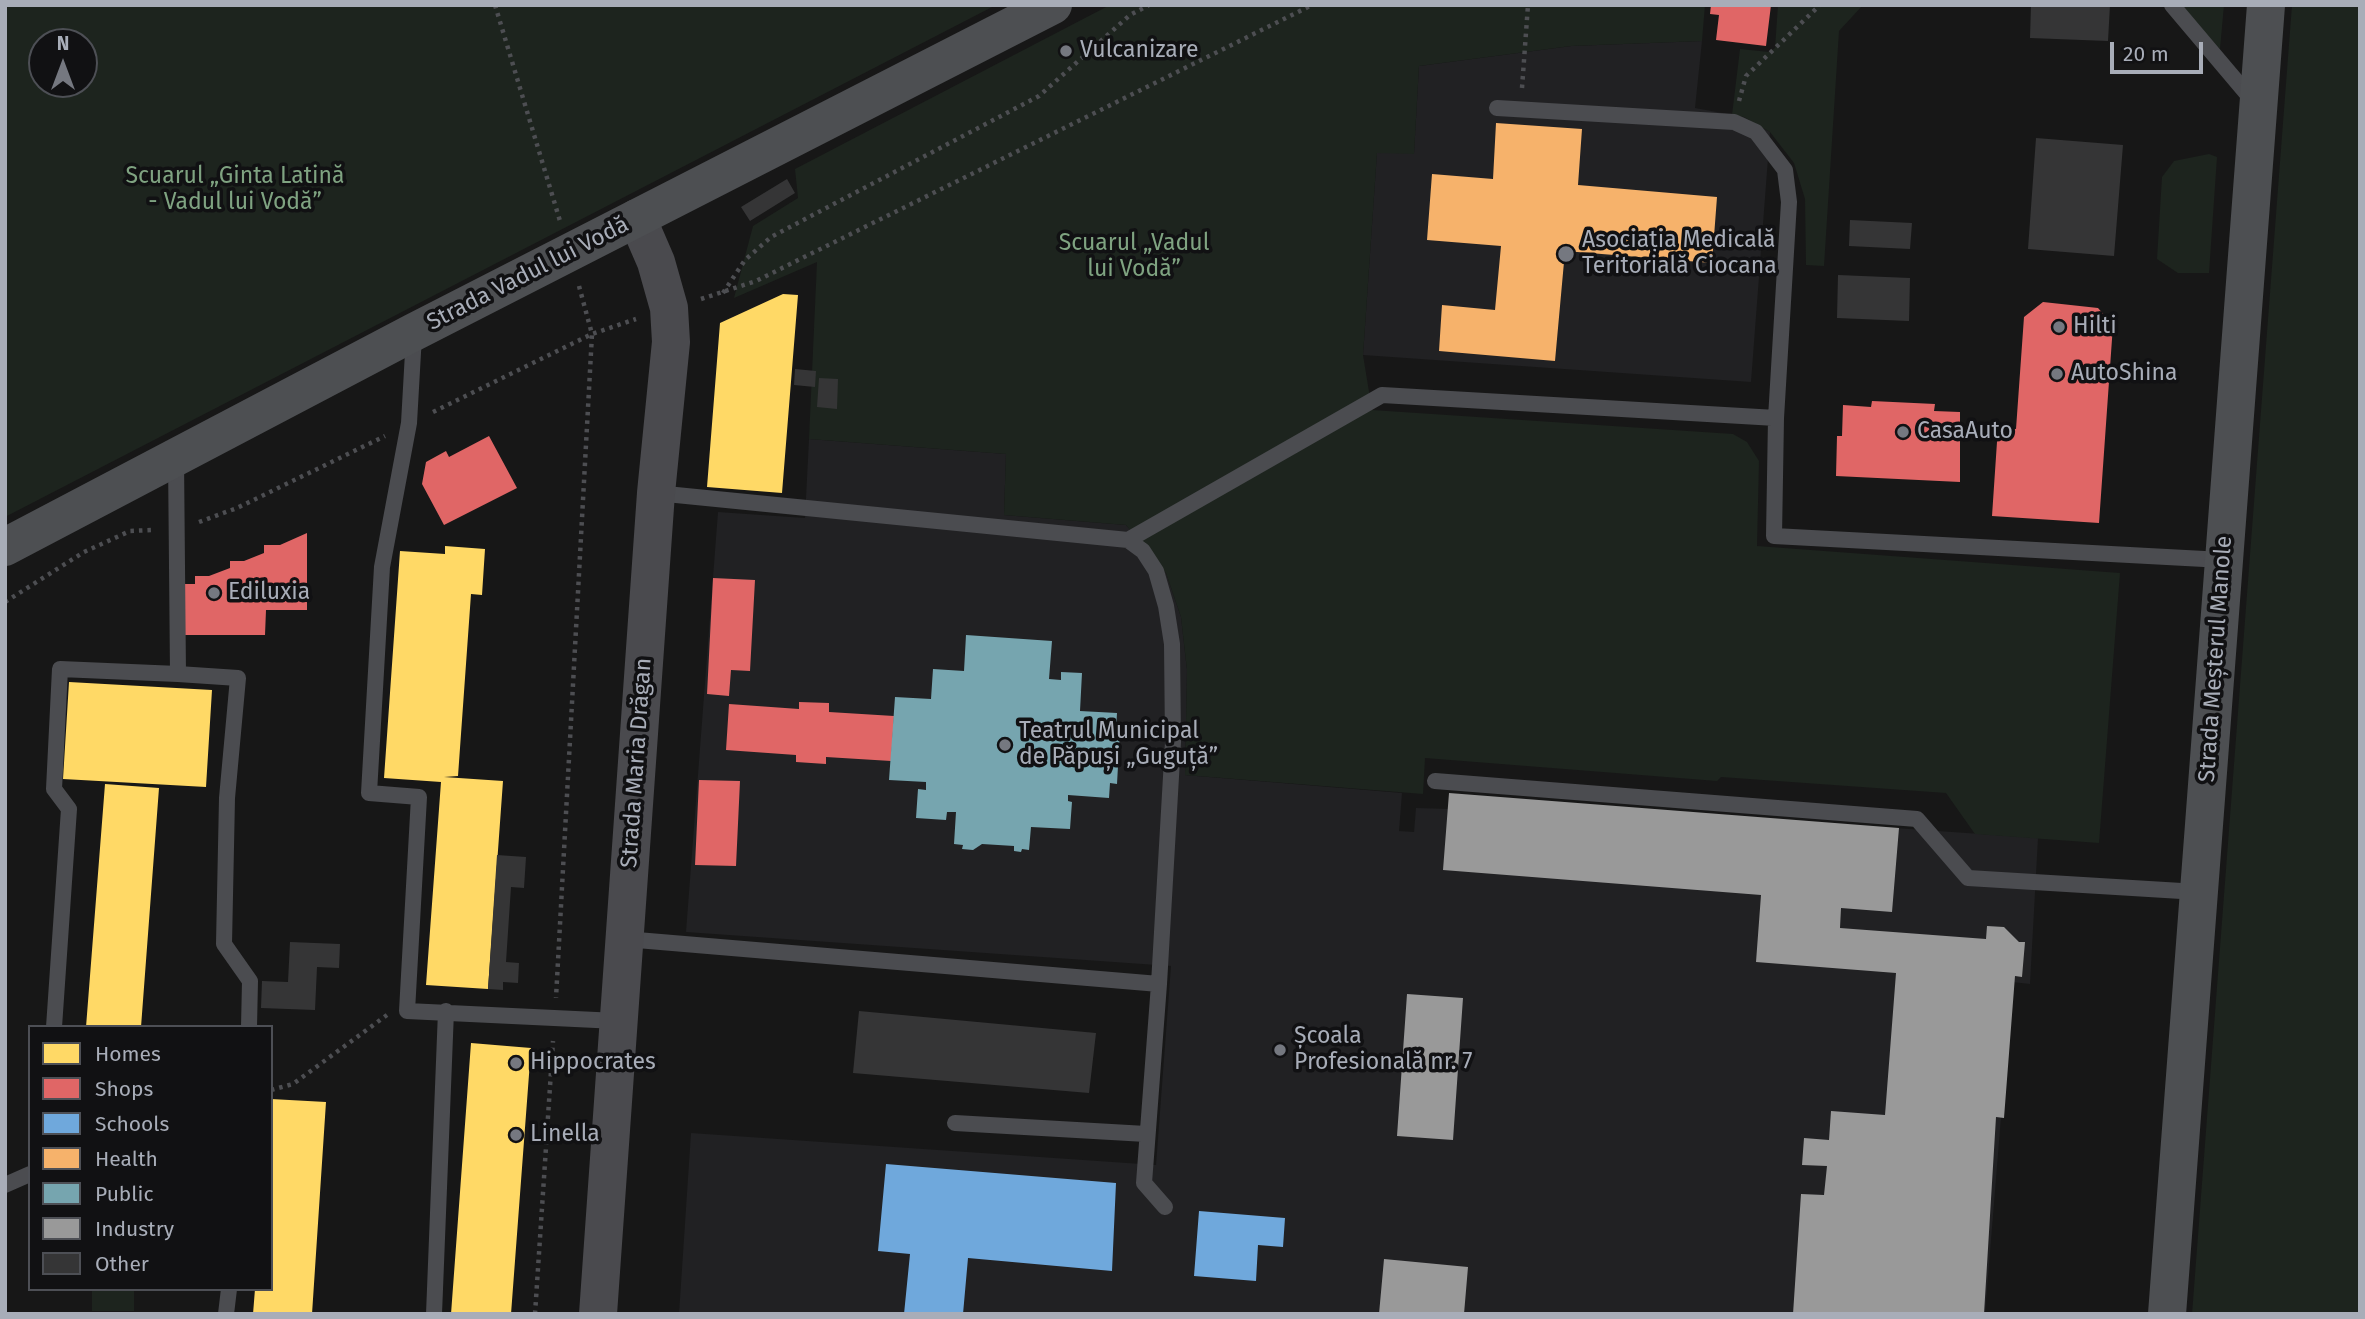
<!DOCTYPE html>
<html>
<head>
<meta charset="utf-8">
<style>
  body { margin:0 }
  #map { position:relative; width:2365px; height:1319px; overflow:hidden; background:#171717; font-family:"Fira Sans",sans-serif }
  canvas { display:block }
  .frame { position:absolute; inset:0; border:7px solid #a8adb8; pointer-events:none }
  .legend { position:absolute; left:28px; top:1025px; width:245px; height:266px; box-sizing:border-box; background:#111113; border:2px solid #4d4f55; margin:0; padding:9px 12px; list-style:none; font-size:21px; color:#a8adb8 }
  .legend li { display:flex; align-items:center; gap:14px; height:35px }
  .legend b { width:35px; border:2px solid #4d4f55 }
  .north { position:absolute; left:28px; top:28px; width:70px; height:70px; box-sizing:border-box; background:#111113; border:2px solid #4d4f55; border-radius:50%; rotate:0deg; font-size:19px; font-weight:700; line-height:28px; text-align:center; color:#a8adb8 }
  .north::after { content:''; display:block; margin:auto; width:24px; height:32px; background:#757880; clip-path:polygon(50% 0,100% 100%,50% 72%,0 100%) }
  .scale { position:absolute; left:2110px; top:42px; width:93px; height:32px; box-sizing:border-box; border:4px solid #a8adb8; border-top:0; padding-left:9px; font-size:21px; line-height:24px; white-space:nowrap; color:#a8adb8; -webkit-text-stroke:5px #111113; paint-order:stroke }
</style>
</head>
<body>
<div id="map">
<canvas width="2365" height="1319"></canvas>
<div class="frame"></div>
<ul class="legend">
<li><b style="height:19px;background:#ffd966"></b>Homes</li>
<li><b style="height:19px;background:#e06666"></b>Shops</li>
<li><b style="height:19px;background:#6fa8dc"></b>Schools</li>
<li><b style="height:19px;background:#f6b26b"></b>Health</li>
<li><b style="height:19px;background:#76a5af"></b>Public</li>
<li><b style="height:19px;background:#999"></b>Industry</li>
<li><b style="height:19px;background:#353536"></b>Other</li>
</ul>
<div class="north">N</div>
<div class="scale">20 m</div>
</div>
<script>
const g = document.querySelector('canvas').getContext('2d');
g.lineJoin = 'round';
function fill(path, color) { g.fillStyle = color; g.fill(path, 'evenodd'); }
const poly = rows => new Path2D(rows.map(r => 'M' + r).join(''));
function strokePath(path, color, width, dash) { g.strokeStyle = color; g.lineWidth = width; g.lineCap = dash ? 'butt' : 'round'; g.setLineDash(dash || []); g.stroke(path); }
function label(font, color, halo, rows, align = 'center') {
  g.font = font + ' "Fira Sans",sans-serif'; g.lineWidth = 7; g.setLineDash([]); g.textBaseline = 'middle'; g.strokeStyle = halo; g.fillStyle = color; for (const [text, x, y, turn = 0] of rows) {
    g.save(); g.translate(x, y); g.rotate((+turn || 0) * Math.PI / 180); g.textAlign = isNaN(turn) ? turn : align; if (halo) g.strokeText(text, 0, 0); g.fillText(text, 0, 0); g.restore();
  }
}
const built = poly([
  [1702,41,1695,108,1744,117,1770,132,1751,382,1363,355,1377,152,1414,153,1419,66,1571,46],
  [809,439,1006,454,1004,515,1126,525,1166,573,1181,617,1187,670,1185,775,1402,793,1399,831,1414,832,1416,808,1450,809,1452,797,2038,838,2030,984,2012,982,1985,1314,679,1314,691,1133,1156,1165,1171,966,686,932,718,512,805,518]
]);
const green = poly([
  [5,5,996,5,5,517],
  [84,42,84,84,42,84,42,42],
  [1110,5,1705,5,1702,41,1571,46,1419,66,1414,154,1377,153,1363,355,1372,410,1733,434,1747,442,1759,461,1757,546,2120,573,2099,843,1975,834,1946,793,1721,777,1717,781,1425,758,1423,794,1185,775,1187,670,1181,617,1166,573,1126,525,1004,515,1006,454,809,439,817,262,734,298,753,226,798,198,795,169],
  [1778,5,1863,5,1839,31,1824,266,1806,265,1805,199,1794,163,1770,132,1744,117,1732,115,1740,49,1769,52,1775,48],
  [2179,5,2224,5,2220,49],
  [2292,5,2360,5,2360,1314,2192,1314],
  [2209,154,2217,157,2209,273,2178,273,2157,259,2162,177,2174,161],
  [92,1289,134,1289,134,1311,92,1311]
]);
const homes = poly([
  [783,294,798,295,782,493,707,487,720,323],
  [445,546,485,549,482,595,471,594,458,776,444,777,503,781,488,989,426,985,441,782,384,778,400,551,445,554],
  [69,682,212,690,206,787,63,779],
  [105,784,159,788,141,1027,86,1027],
  [471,1043,531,1048,511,1314,451,1314],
  [271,1099,326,1102,312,1314,253,1314,255,1289,271,1289]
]);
const shops = poly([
  [1711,5,1771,5,1766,46,1716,40,1719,15,1710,14],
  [2043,302,2098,308,2113,325,2099,523,1992,516,1998,427,2016,429,2024,317],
  [1872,401,1935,404,1934,411,1960,412,1960,482,1836,476,1837,436,1842,436,1843,405,1871,407],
  [489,436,517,488,444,525,422,484,426,462,446,451,449,457],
  [307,533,307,610,266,610,265,635,185,635,185,584,195,584,195,576,209,576,230,568,230,561,244,561,264,553,264,545,280,545],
  [713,578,755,580,750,671,731,670,729,696,707,694],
  [799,702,829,703,829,712,894,716,891,761,826,757,826,764,796,762,796,755,726,750,729,704,799,709],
  [699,780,740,781,736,866,695,865]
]);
const schools = poly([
  [886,1164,1116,1183,1112,1271,968,1258,963,1314,904,1314,910,1254,878,1251],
  [1199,1211,1285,1218,1283,1247,1258,1245,1256,1281,1194,1276]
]);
const health = poly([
  [1496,123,1582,129,1578,185,1717,197,1712,263,1565,251,1555,361,1439,351,1442,305,1495,310,1501,246,1427,240,1432,174,1493,179]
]);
const public = poly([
  [966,635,1052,641,1049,679,1061,680,1061,672,1082,673,1080,711,1117,713,1116,730,1120,730,1117,784,1110,783,1109,798,1068,795,1068,801,1072,802,1070,829,1031,827,1029,850,1022,849,1021,852,1014,851,1014,846,982,844,973,850,962,849,963,845,954,844,956,812,947,812,946,820,916,818,918,789,926,790,926,782,889,780,895,697,931,699,933,669,964,671]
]);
const industry = poly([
  [1449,793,1899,828,1892,912,1841,908,1840,928,1986,939,1987,926,2004,927,2019,942,2025,942,2022,977,2015,976,2004,1118,1996,1117,1984,1314,1793,1314,1801,1194,1824,1195,1827,1166,1802,1165,1804,1138,1829,1140,1831,1111,1885,1115,1896,973,1756,962,1761,895,1443,870],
  [1407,994,1463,998,1453,1140,1397,1136],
  [1384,1259,1468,1267,1464,1314,1379,1314]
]);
const building = poly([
  [2031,5,2110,5,2108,41,2030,38],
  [2036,138,2123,145,2114,256,2028,249],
  [787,179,795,193,750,221,741,207],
  [1850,220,1912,223,1910,249,1849,246],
  [1838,275,1910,278,1909,321,1837,318],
  [795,369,816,371,815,387,794,385],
  [819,378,838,379,837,409,817,407],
  [497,855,526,857,524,888,511,887,506,962,519,963,518,983,503,982,503,990,488,989],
  [290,942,340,944,339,968,317,967,315,1010,261,1008,262,981,288,982],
  [859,1011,1096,1033,1089,1093,853,1073]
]);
const path = poly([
  [495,5,560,221],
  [1522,88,1528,5],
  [1739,101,1746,76,1820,5],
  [579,286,592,334,636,319],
  [723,293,745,260,771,237,1039,96,1130,15,1149,5],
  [701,299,756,281,1312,5],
  [433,412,592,334,556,998],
  [199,522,237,508,385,436],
  [5,602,84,552,130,531,153,530],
  [271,1090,293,1084,387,1015],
  [535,1314,553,1041]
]);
const service = poly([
  [2172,5,2254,102],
  [1497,108,1734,122,1756,132,1785,170,1789,202,1776,418,1774,536,2223,560],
  [414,335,409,423,382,567,369,793,419,797,407,1011,617,1021],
  [176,458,178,674,238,678,227,798,224,944,250,981,249,1027],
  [656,493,1128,540,1382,395,1776,418],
  [1435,781,1917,819,1968,878,2198,892],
  [625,939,1159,984,1173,742,1172,644,1166,606,1156,571,1143,551,1128,540],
  [1159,984,1144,1183,1165,1207],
  [54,1027,69,809,54,789,60,669,178,674],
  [955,1123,1146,1134],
  [5,1185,30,1174],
  [226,1314,229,1289],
  [434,1314,446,1011]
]);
const secondary = poly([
  [598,1314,656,493,671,342,669,308,656,262,637,218]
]);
const primary = poly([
  [5,547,414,332,1053,5],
  [2167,1314,2266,5]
]);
const markers = [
  [1066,51,7,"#757880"],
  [1566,254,9,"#757880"],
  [2059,327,7,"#757880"],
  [2057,374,7,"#757880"],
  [1903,432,7,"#757880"],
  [214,593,7,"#757880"],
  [1005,745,7,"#757880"],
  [1280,1050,7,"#757880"],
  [516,1063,7,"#757880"],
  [516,1135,7,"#757880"]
];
const poiNames = [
  ["Vulcanizare",1080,51],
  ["Asociația Medicală",1582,241],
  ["Teritorială Ciocana",1582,267],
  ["Hilti",2073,327],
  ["AutoShina",2071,374],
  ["CasaAuto",1917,432],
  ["Ediluxia",228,593],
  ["Teatrul Municipal",1019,732],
  ["de Păpuși „Guguță”",1019,758],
  ["Școala",1294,1037],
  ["Profesională nr. 7",1294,1063],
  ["Hippocrates",530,1063],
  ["Linella",530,1135]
];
const parkNames = [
  ["Scuarul „Ginta Latină",235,177],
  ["- Vadul lui Vodă”",235,203],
  ["Scuarul „Vadul",1134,244],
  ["lui Vodă”",1134,270]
];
const streetNames = [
  ["Strada Vadul lui Vodă",528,274,-27],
  ["Strada Meșterul Manole",2216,659,-86],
  ["Strada Maria Drăgan",637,763,-86]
];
fill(built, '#212123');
fill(green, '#1d241e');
fill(homes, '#ffd966');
fill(shops, '#e06666');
fill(schools, '#6fa8dc');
fill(health, '#f6b26b');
fill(public, '#76a5af');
fill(industry, '#999');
fill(building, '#353536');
strokePath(path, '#4d4e52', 4.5, [3.5, 5]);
strokePath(service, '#4b4c50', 16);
strokePath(secondary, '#4a4a4e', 38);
strokePath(primary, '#4d4f52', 38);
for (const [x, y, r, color] of markers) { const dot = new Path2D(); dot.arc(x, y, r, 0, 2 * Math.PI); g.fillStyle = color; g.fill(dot); strokePath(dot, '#111113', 2.5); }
label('23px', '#a8adb8', '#111113', poiNames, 'left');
label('23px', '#7fa381', '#111113', parkNames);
label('23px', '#a8adb8', '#111113', streetNames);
</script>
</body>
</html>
